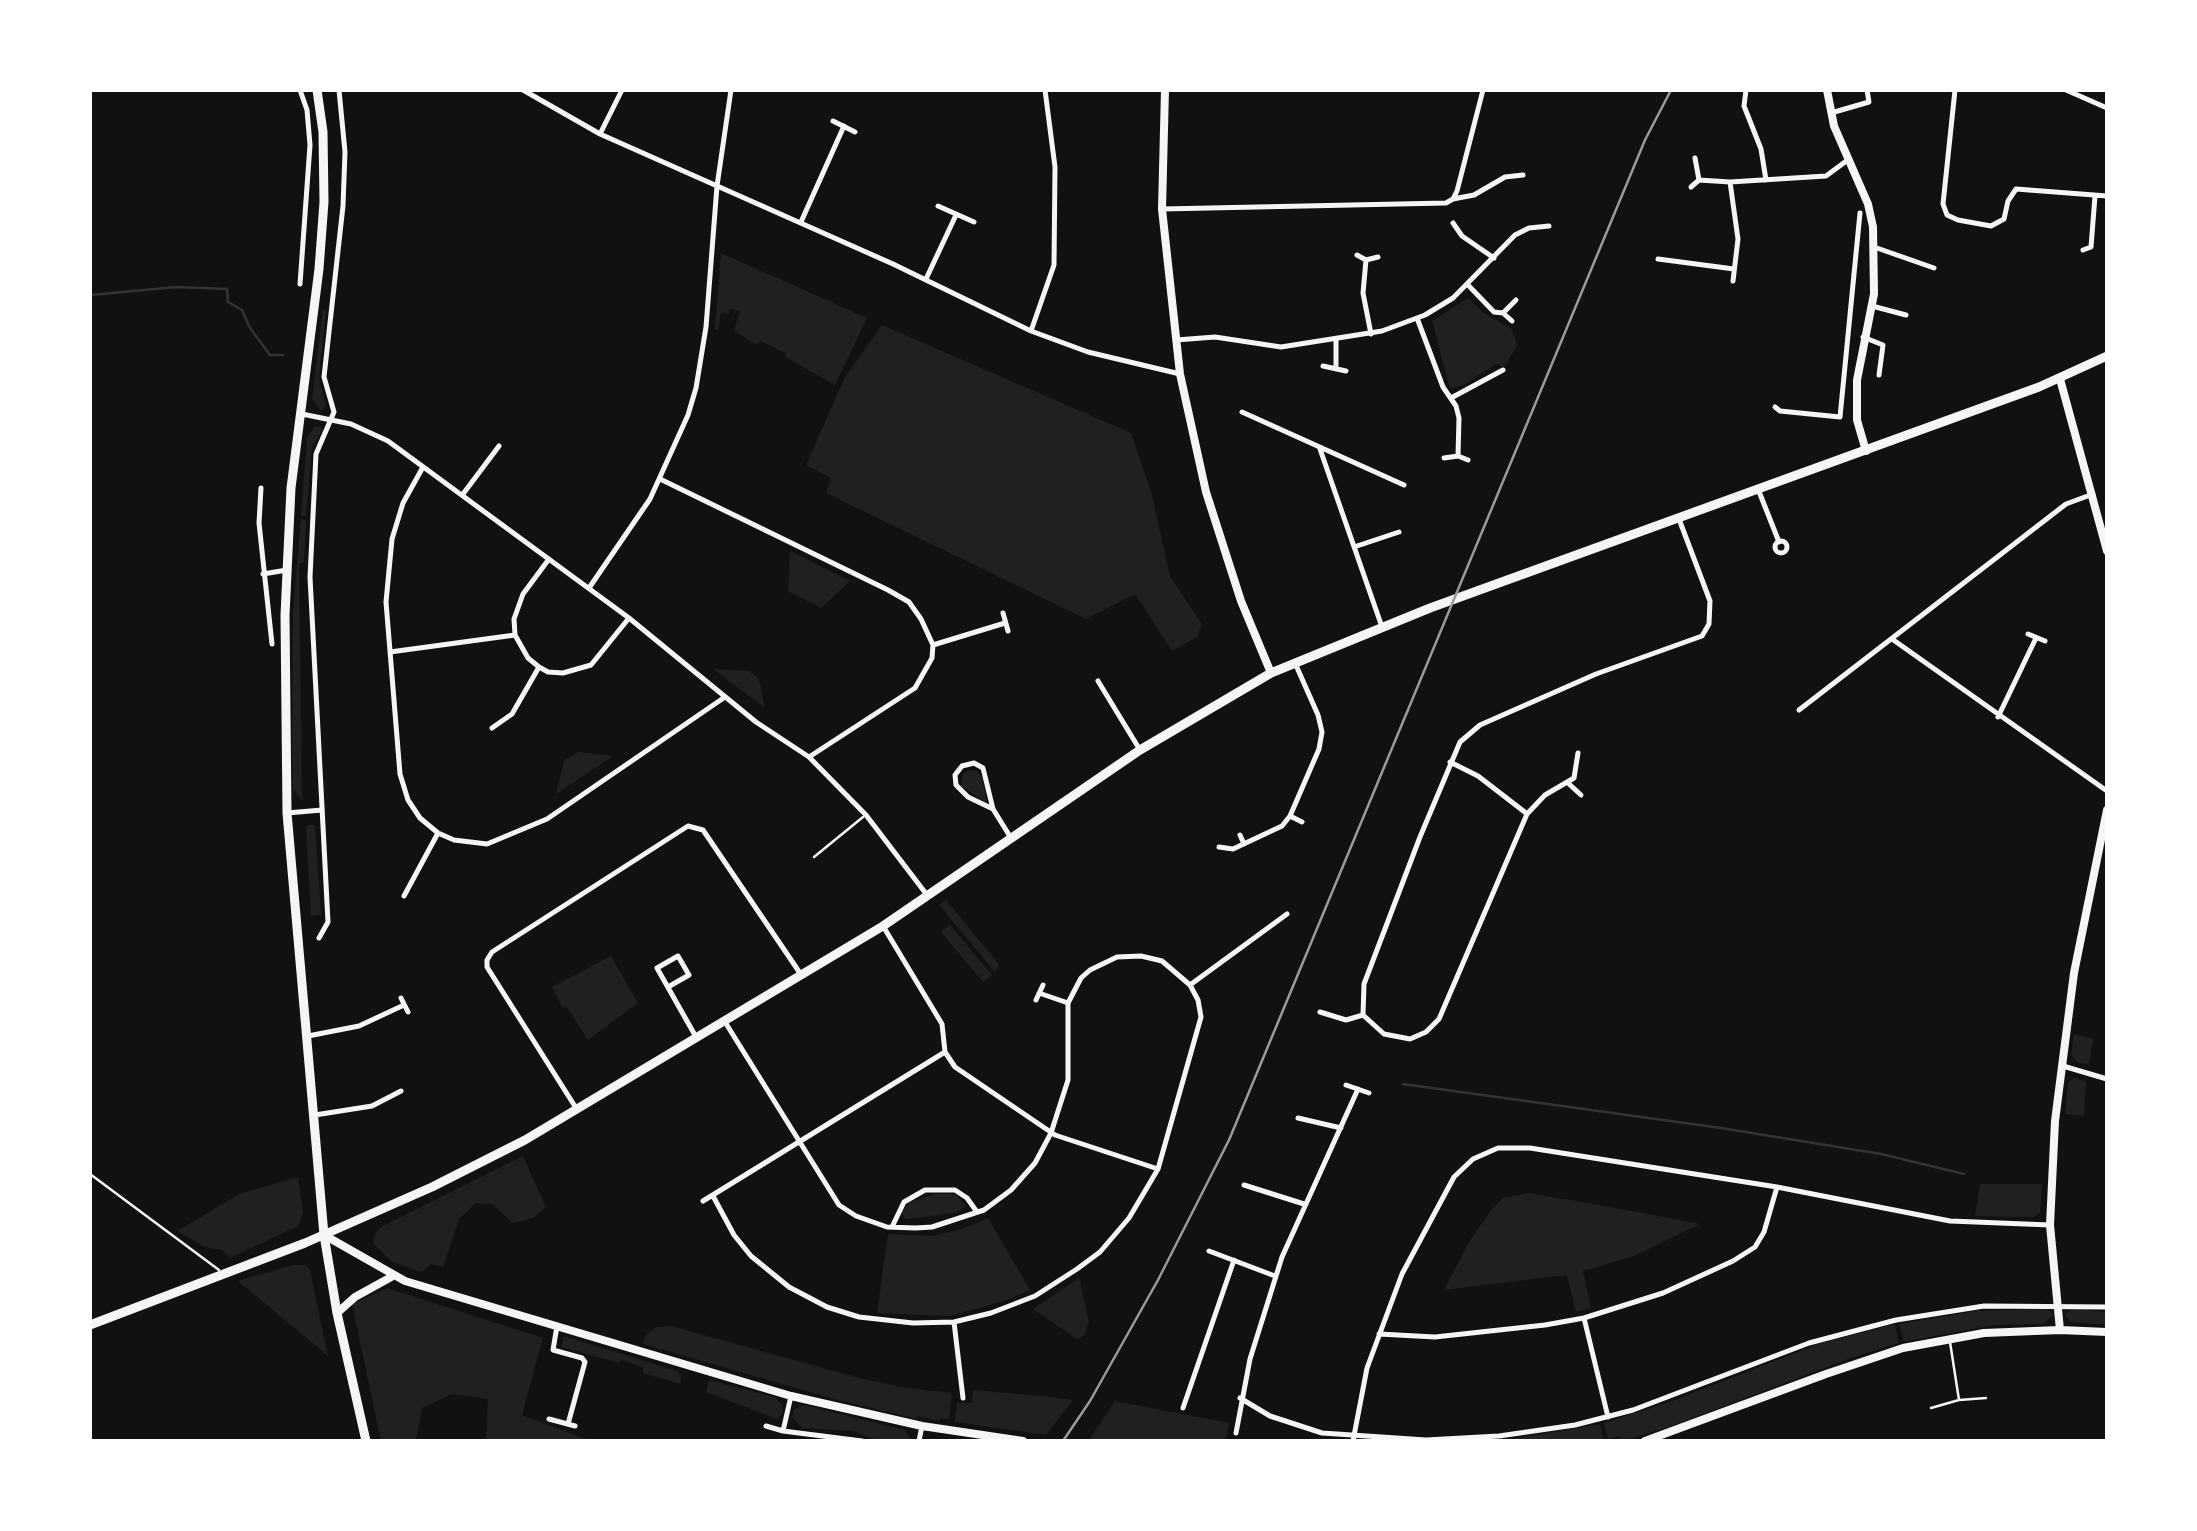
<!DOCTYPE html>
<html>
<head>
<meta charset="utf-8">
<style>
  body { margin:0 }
  #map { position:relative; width:2197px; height:1531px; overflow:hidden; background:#111; font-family:Signika,sans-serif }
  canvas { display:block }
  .frame { position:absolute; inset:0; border:92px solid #fff; pointer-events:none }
</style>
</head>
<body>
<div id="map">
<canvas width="2197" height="1531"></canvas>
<div class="frame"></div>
</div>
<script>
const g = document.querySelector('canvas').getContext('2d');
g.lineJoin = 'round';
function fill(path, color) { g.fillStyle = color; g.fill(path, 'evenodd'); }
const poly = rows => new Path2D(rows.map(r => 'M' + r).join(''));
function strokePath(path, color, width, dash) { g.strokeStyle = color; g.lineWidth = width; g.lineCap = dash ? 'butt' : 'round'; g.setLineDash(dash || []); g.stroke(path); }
const green = poly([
  [721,253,867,318,835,385,785,357,786,353,760,341,757,345,734,331,740,311,730,309,729,314,721,313,718,330,715,329],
  [1468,298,1484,313,1512,329,1517,346,1504,367,1496,364,1466,384,1450,389,1432,321],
  [323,309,326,310,319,378,326,406,321,411,312,399],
  [882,325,1131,433,1152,495,1170,576,1202,624,1197,637,1172,651,1135,594,1086,619,826,493,831,478,806,465,845,377],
  [321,426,322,431,312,447,306,516,301,516,307,438,314,427],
  [301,519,306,520,304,562,299,564,302,801,293,788,292,754,293,612],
  [790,551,850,581,821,608,788,591],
  [713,669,749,671,759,679,765,708],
  [578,752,613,756,556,794,564,761],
  [969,770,977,771,982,777,987,803,961,786,963,774],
  [309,825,315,825,321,915,311,916,306,828],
  [946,900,999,964,995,972,939,905],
  [950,925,992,975,983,982,941,932],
  [611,956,638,1003,588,1040,567,1007,563,1008,552,987],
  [2074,1034,2093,1039,2089,1065,2077,1062,2071,1055],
  [2075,1078,2086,1081,2084,1116,2065,1114,2068,1082],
  [523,1156,546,1207,533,1218,513,1223,492,1204,476,1203,459,1219,443,1267,431,1264,422,1272,392,1262,373,1243,376,1232,383,1226],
  [298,1177,303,1213,298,1226,230,1258,222,1250,205,1247,177,1231,239,1194],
  [1980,1184,2042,1184,2040,1213,2034,1217,1975,1216],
  [1529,1193,1616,1208,1700,1224,1634,1256,1583,1271,1591,1308,1576,1312,1567,1275,1444,1290,1469,1242,1492,1209,1503,1198],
  [935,1194,955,1194,966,1206,956,1213,905,1219,902,1212,910,1202],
  [988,1218,1030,1290,1004,1301,950,1316,877,1313,888,1234,931,1236,962,1229],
  [293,1265,305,1265,310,1270,328,1356,238,1281],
  [1079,1278,1089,1321,1084,1336,1077,1339,1033,1309],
  [387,1288,543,1338,522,1415,591,1441,486,1441,488,1399,452,1394,422,1408,416,1441,381,1441,352,1304],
  [2047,1309,2053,1315,2043,1324,1994,1325,1904,1342,1899,1324,1976,1311],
  [2073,1309,2107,1312,2107,1325,2070,1322,2065,1314],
  [1895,1324,1899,1343,1851,1358,1669,1427,1622,1441,1619,1436,1608,1439,1604,1423,1672,1401,1818,1344],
  [671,1326,859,1378,907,1388,952,1393,949,1419,941,1418,940,1421,918,1416,917,1419,834,1399,643,1344,645,1336,656,1327],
  [564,1336,677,1371,681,1376,680,1384,643,1373,643,1367,621,1360,619,1363,561,1347],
  [709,1380,775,1397,783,1406,782,1414,777,1419,706,1392],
  [973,1390,1041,1396,1073,1400,1046,1435,955,1422,957,1402,972,1403],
  [1115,1401,1229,1423,1226,1441,1089,1440],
  [804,1405,905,1430,912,1441,879,1441,852,1431,802,1428,792,1417,794,1410],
  [1600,1424,1604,1441,1478,1441,1518,1438]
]);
const stream = poly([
  [90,295,176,287,227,289,228,302,242,310,250,328,270,355,283,355],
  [1403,1084,1721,1128,1881,1154,1964,1174]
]);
const service = poly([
  [814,857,863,817],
  [90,1174,219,1270],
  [1950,1342,1959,1400],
  [1931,1408,1959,1400,1986,1398]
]);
const minor = poly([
  [300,90,307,110,310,145,300,284],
  [523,90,600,134,893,264,1031,331,1088,352,1180,374],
  [1746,90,1744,106,1761,149,1766,180],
  [1955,90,1943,204,1947,215,1958,220,1991,226,2004,219,2008,201,2016,189,2107,196],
  [2066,90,2107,108],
  [1831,113,1869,102,1867,90],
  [833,121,855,132],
  [600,134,622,90],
  [1695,158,1699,180],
  [1691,187,1699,180,1730,182],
  [1453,199,1474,195,1505,177,1523,175],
  [938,206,974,222],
  [1162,209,1446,203,1453,199,1457,191,1483,90],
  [801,222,844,126],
  [1453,223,1462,236,1494,258],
  [1874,247,1934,268],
  [2083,250,2091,247,2095,196],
  [1357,255,1366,260,1378,257],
  [1658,259,1734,269],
  [1366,260,1363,293,1371,334],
  [926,279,956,215],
  [1733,281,1738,239,1730,182,1826,176,1849,159],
  [1468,285,1494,312,1503,313,1516,300],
  [1872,306,1906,315],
  [1503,313,1512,321],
  [1417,318,1443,387,1456,406,1459,418,1458,456],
  [1031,331,1054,265,1055,167,1045,90],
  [1863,337,1883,345,1879,375],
  [1176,340,1215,337,1281,347,1382,331,1425,315,1453,298,1515,235,1529,228,1549,226],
  [1323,366,1346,371],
  [1336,369,1336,339],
  [1451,398,1503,370],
  [1775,407,1780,411,1840,417,1860,213],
  [1242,412,1404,485],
  [302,414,351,424,388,441,629,618,756,722,809,757,866,815,927,895],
  [1320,449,1382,627],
  [1444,458,1458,456,1468,460],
  [423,467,403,503,392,539,386,602,400,774,408,800,420,818,438,833,454,840,487,844,547,819,725,697],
  [660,479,888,590,909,602,921,619,933,645,932,658,915,688,809,757],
  [261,488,259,523,272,644],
  [1758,489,1779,542],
  [463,494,499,446],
  '1775 547a6 6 0 1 1 12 0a6 6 0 1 1-12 0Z',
  [1354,547,1399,532],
  [549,559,523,594,514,619,515,635,528,658,539,667,548,672,563,673,591,665,629,618],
  [263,574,287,570],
  [589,588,650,499,688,415,696,388,706,327,717,186,731,90],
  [1003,613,1008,631],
  [2028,634,2045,641],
  [1892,639,2107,791],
  [933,645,1005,623],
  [390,652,515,635],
  [1098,681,1140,750],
  [1799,710,2066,504,2093,494],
  [1998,717,2036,638],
  [492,728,512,714,539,667],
  [1578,753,1574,778,1545,795,1527,814,1439,1019,1426,1032,1410,1039,1384,1034,1363,1015,1364,984,1420,837,1460,742,1480,725,1596,674,1702,636,1709,624,1710,601,1679,519],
  [1450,762,1478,776,1526,813],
  [1568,783,1581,795],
  [993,809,983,768,974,763,962,766,955,775,956,785,968,797,993,809,1011,838],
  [287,813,322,810],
  [1290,816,1302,822],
  [1240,835,1244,844],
  [1219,847,1233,849,1282,826,1290,816,1319,749,1322,732,1318,715,1295,663],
  [404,896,438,833],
  [883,926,942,1024,945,1052,955,1067,1055,1135,1158,1169],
  [319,938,328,922,310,577,316,454,334,412,324,377,343,206,345,152,339,90],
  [1190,985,1287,914],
  [668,987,689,975,678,956,657,968,696,1037],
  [1039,993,1068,1003],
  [401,998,408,1012],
  [1036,1000,1043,985],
  [1320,1012,1346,1020,1363,1015],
  [308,1036,359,1026,404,1005],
  [2063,1066,2107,1079],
  [1346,1085,1369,1093],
  [576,1108,487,967,487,960,492,952,688,826,703,830,802,976],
  [315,1115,372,1106,401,1091],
  [1298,1118,1341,1128],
  [1244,1185,1304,1204],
  [713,1196,734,1235,751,1256,789,1287,827,1307,859,1317,913,1323,954,1322,991,1313,1035,1296,1077,1269,1100,1252,1129,1218,1158,1169,1201,1017,1198,1000,1190,985,1162,961,1141,956,1117,957,1090,970,1081,978,1068,1003,1068,1080,1051,1133,1035,1163,1011,1190,984,1210,932,1227,916,1228,887,1227,856,1216,839,1205,725,1022],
  [703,1201,945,1052],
  [892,1227,904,1202,925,1190,955,1190,967,1198,977,1212],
  [1209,1251,1275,1276],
  [1584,1318,1608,1417],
  [954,1322,963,1398],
  [557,1326,553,1350,582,1358,585,1362,568,1424],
  [1379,1334,1435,1337,1545,1325,1584,1318,1663,1293,1733,1261,1755,1247,1764,1232,1777,1187],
  [791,1396,783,1431,862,1441],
  [1240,1398,1270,1416,1322,1433,1426,1440,1499,1436,1575,1425,1633,1410,1809,1343,1896,1320,1984,1306,2107,1307],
  [1183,1408,1234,1260],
  [549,1419,575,1426],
  [766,1426,783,1431],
  [1236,1433,1250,1359,1282,1257,1358,1089],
  [919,1441,922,1426],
  [1353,1441,1367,1368,1402,1274,1454,1177,1473,1159,1498,1148,1530,1148,1777,1187,1950,1221,2050,1225]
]);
const tertiary = poly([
  [1165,90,1162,209,1180,374,1206,492,1241,601,1271,673],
  [1827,90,1834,126,1868,204,1873,227,1874,294,1857,380,1857,420,1866,451],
  [2060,379,2107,551],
  [324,1235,405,1281,791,1396,922,1426,1023,1441],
  [337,1313,355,1297,393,1276],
  [2060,1330,2050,1225,2055,1121,2074,973,2107,810],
  [1645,1441,1826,1374,1903,1348,1984,1333,2060,1330,2107,1332]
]);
const primary = poly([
  [317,90,323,132,324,202,319,269,291,488,285,615,287,813,324,1235,337,1313,366,1441],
  [90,1325,305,1243,432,1187,525,1140,883,926,1140,750,1271,673,1430,608,2039,387,2107,356]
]);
const rail = poly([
  [1063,1441,1090,1401,1158,1280,1229,1140,1645,140,1671,90]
]);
fill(green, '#202020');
strokePath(stream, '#333', 2.5);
strokePath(service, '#f5f5f5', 2.5);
strokePath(minor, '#f5f5f5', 5);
strokePath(tertiary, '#f5f5f5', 8);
strokePath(primary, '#f5f5f5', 9);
strokePath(rail, '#9a9a9a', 2.5);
</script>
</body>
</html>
